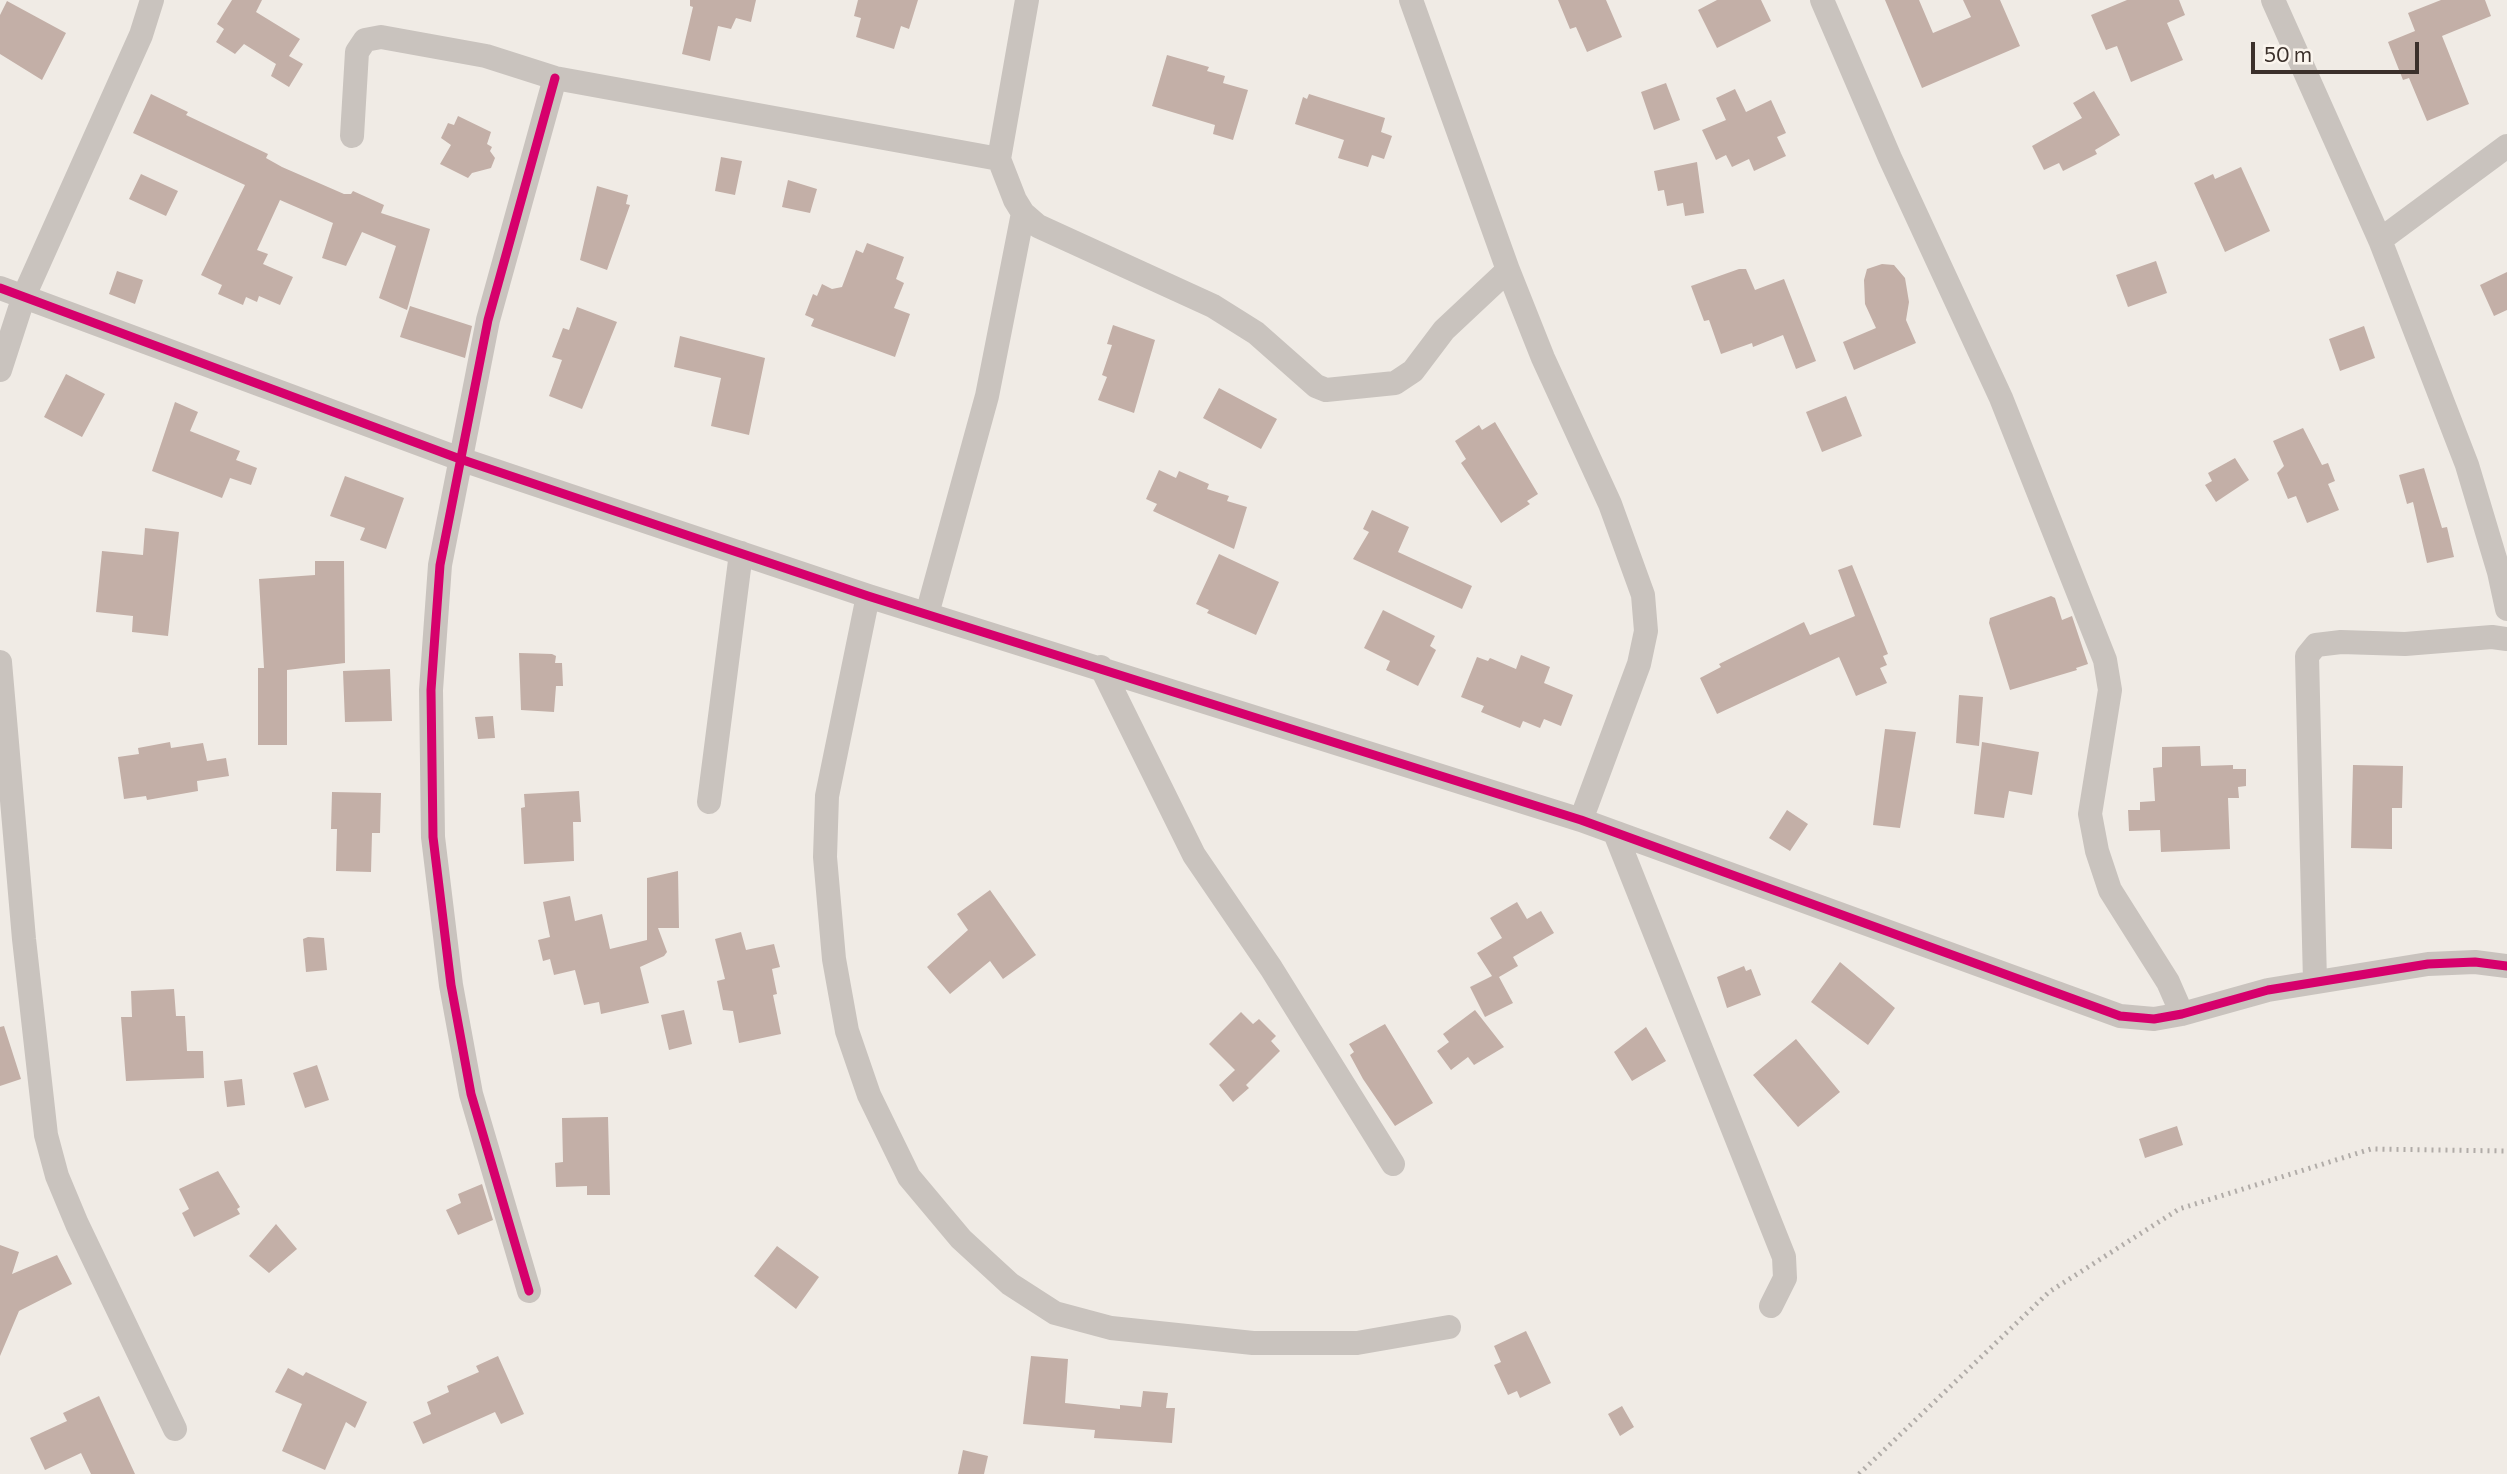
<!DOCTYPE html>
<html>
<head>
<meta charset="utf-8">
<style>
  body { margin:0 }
  #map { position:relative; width:2507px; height:1474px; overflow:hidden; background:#f0ebe5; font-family:Commissioner,sans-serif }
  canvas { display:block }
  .scale { position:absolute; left:2251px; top:42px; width:168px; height:32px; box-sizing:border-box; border:4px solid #3b302b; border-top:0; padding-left:9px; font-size:21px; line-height:24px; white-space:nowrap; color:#3b302b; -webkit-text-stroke:5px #fbf5ee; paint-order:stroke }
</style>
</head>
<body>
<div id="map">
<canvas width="2507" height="1474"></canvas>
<div class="scale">50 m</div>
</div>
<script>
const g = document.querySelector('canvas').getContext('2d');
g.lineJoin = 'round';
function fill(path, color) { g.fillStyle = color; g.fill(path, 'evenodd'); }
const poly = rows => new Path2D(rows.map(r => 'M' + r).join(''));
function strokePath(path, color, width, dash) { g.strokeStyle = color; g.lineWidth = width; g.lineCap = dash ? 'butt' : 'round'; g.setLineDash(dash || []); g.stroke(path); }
const building = poly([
  [232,0,262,0,256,12,300,39,289,56,303,64,289,87,271,76,276,64,244,44,235,54,216,42,224,29,217,24],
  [690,0,756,0,751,22,736,18,731,29,718,26,710,61,682,54,693,7,690,6],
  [858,0,918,0,909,29,901,26,894,49,856,37,861,18,854,16],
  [1558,0,1606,0,1622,37,1587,52,1576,27,1570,29],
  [1717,0,1761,0,1771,21,1717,48,1698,10],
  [1885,0,1919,0,1933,33,1971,17,1963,0,2000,0,2020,46,1922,88],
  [2127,0,2179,0,2185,15,2167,23,2183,60,2131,82,2117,46,2106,50,2091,15],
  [2441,0,2485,0,2491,16,2442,36,2469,104,2427,121,2409,78,2403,80,2388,42,2415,31,2408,13],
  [7,1,66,33,42,80,0,54,0,15],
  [1167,55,1209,67,1207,71,1225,76,1223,83,1248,90,1233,140,1213,134,1215,125,1152,106],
  [1666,83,1680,120,1654,130,1641,92],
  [1735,89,1746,112,1771,100,1786,133,1777,137,1786,156,1754,171,1749,159,1732,167,1726,155,1716,160,1702,130,1726,120,1716,98],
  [2094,91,2120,135,2095,150,2097,154,2063,171,2059,163,2044,170,2032,146,2082,118,2073,103],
  [151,94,188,112,186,115,268,154,266,158,282,167,344,194,351,194,353,191,384,205,381,213,430,229,407,310,379,298,396,246,362,232,346,266,322,258,333,223,280,200,257,250,268,254,263,264,293,277,280,305,259,296,257,302,246,297,243,305,218,294,222,285,201,275,245,185,133,133],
  [1309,94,1385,118,1381,132,1392,136,1384,159,1372,155,1368,167,1338,158,1344,140,1295,124,1303,97,1307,99],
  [458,116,491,132,487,144,492,147,490,151,495,158,491,168,472,173,468,178,440,164,451,145,441,138,448,123,454,125],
  [721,157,742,161,735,195,715,191],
  [1697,162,1704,213,1685,216,1683,203,1667,206,1664,190,1658,191,1654,171],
  [2241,167,2270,231,2225,252,2194,183,2213,174,2215,179],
  [141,174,178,191,166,216,129,199],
  [788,180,817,189,810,213,782,207],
  [597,186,628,195,626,204,630,205,607,270,580,260],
  [867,243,904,257,896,279,904,283,894,308,910,314,895,357,811,326,814,319,805,315,813,294,817,296,822,284,832,289,842,287,856,250,863,253],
  [2156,261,2167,293,2128,307,2116,275],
  [1882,264,1894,265,1905,278,1909,302,1906,320,1916,343,1854,370,1843,342,1876,328,1865,304,1864,280,1867,269],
  [1739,269,1746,269,1755,290,1784,279,1816,361,1796,369,1783,335,1753,347,1752,343,1721,354,1709,320,1704,321,1691,286],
  [117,271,143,280,135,304,109,294],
  [2507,272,2507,310,2494,316,2480,285],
  [410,306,472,326,465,358,400,337],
  [577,307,617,322,582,409,549,396,562,360,552,357,563,328,569,330],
  [1113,325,1155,340,1134,413,1098,400,1107,377,1102,375,1112,345,1107,344],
  [2364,326,2375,358,2340,371,2329,339],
  [680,336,765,358,749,435,711,426,721,378,674,367],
  [66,374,105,394,82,437,44,417],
  [1219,388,1277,419,1261,449,1203,418],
  [1846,396,1862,436,1822,452,1806,412],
  [175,402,198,412,190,431,240,451,236,460,257,468,251,485,230,478,222,498,152,471],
  [1495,422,1538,494,1527,501,1530,504,1501,523,1461,463,1466,459,1455,441,1479,425,1482,430],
  [2303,428,2322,465,2328,463,2335,481,2328,484,2339,510,2307,523,2296,496,2288,499,2277,473,2284,466,2273,441],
  [2235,458,2249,480,2216,502,2205,485,2212,481,2208,473],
  [2424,468,2442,528,2447,527,2454,557,2427,563,2413,502,2407,504,2399,475],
  [1159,470,1176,478,1179,471,1209,484,1207,489,1229,496,1227,501,1247,507,1234,549,1153,511,1157,504,1146,499],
  [345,476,404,498,386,549,360,540,365,528,330,516],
  [1372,510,1409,527,1398,552,1472,586,1462,609,1353,559,1369,532,1363,529],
  [145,528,179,532,168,636,132,632,133,616,96,612,102,551,143,555],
  [1219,554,1279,582,1256,635,1207,613,1209,610,1196,604],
  [315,561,344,561,345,663,287,670,287,745,258,745,258,668,264,668,259,579,315,575],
  [1852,565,1888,654,1883,656,1887,665,1880,668,1887,683,1856,696,1839,657,1717,714,1700,678,1721,667,1719,664,1804,622,1810,635,1855,616,1838,570],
  [2051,596,2055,598,2062,620,2072,616,2088,664,2076,668,2077,670,2010,690,1989,623,1990,618],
  [1383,610,1435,636,1430,646,1436,650,1418,686,1386,670,1390,661,1364,648],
  [519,653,552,654,556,656,555,663,562,663,563,686,556,686,554,712,521,710],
  [1521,655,1550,667,1544,683,1573,695,1561,726,1544,719,1540,728,1523,721,1520,728,1481,712,1484,706,1461,697,1477,657,1488,661,1490,658,1516,669],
  [390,669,392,721,345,722,343,671],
  [1959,695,1983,697,1979,746,1956,743],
  [493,716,495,738,478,739,475,717],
  [1885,729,1916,732,1900,828,1873,825],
  [170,742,171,748,203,743,207,761,226,758,229,776,197,781,198,791,147,800,146,796,124,799,118,757,139,754,138,748],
  [1982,742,2039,752,2032,795,2009,791,2004,818,1974,814],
  [2200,746,2201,766,2233,765,2233,769,2246,769,2246,786,2238,787,2239,798,2228,798,2230,849,2161,852,2160,830,2129,831,2128,810,2140,810,2140,802,2155,801,2153,768,2162,767,2162,747],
  [2353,765,2403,766,2402,808,2392,808,2392,849,2351,848],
  [579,791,581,822,573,822,574,861,524,864,521,808,525,807,524,794],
  [332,792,381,793,380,833,372,833,371,872,336,871,337,829,331,829],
  [1787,810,1808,824,1790,851,1769,838],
  [678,871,679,928,658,928,667,952,664,956,640,967,649,1003,601,1014,599,1002,584,1005,575,970,554,975,550,959,543,961,538,940,550,937,543,902,570,896,575,921,602,914,610,949,647,940,647,878],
  [990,890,1036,955,1003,979,990,961,950,994,927,967,968,930,957,914],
  [1517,902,1527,919,1541,911,1554,933,1513,957,1518,966,1499,977,1513,1003,1485,1017,1470,987,1492,976,1477,953,1502,938,1490,918],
  [741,932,746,950,774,944,780,967,772,969,777,994,773,995,781,1034,739,1043,733,1011,723,1010,717,981,725,979,715,939],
  [308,937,324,938,327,970,306,972,303,939],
  [1840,962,1895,1008,1868,1045,1811,1002],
  [1744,966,1746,971,1751,969,1761,995,1727,1008,1717,977],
  [174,989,176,1016,185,1016,187,1051,203,1051,204,1078,126,1081,121,1017,132,1017,131,991],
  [684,1010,692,1044,669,1050,661,1015],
  [1475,1010,1504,1047,1474,1065,1468,1057,1451,1070,1437,1051,1449,1042,1443,1034],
  [1241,1012,1253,1024,1259,1019,1276,1036,1271,1041,1280,1051,1246,1085,1249,1088,1233,1102,1219,1085,1235,1070,1209,1044],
  [1385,1024,1433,1103,1395,1126,1363,1079,1350,1055,1354,1052,1349,1044],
  [4,1026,21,1079,0,1086,0,1027],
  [1646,1027,1666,1061,1632,1081,1614,1052],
  [1796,1039,1840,1092,1798,1127,1753,1075],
  [317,1065,329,1100,305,1108,293,1073],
  [242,1079,245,1105,227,1107,224,1081],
  [608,1117,610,1195,587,1195,587,1186,556,1187,555,1163,563,1162,562,1118],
  [2177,1126,2183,1145,2145,1158,2139,1139],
  [218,1171,240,1207,237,1209,240,1214,194,1237,182,1213,189,1209,179,1189],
  [482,1184,493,1220,458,1235,446,1210,461,1203,458,1194],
  [276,1224,297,1249,269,1273,249,1256],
  [0,1245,19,1252,12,1274,57,1255,72,1284,19,1311,0,1356],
  [777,1246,819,1277,796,1309,754,1276],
  [1526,1331,1551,1383,1520,1398,1517,1391,1508,1395,1494,1365,1501,1362,1494,1346],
  [498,1356,524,1414,501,1424,495,1412,423,1444,413,1422,431,1414,427,1402,449,1392,447,1386,479,1372,476,1366],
  [1031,1356,1068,1359,1065,1403,1120,1409,1120,1405,1141,1407,1143,1391,1168,1393,1166,1408,1175,1408,1172,1443,1094,1438,1095,1430,1023,1424],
  [288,1368,303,1376,306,1372,367,1402,355,1428,346,1422,325,1470,282,1451,302,1404,275,1392],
  [99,1396,135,1474,91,1474,81,1453,45,1470,30,1438,67,1421,63,1413],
  [1622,1406,1634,1427,1620,1436,1608,1414],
  [963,1450,988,1456,984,1474,958,1474]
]);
const minor = poly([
  [1411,0,1508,270,1543,358,1610,504,1643,595,1646,631,1639,664,1581,820],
  [1822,0,1890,158,2001,398,2105,660,2110,690,2090,814,2097,851,2110,890,2168,982,2182,1014],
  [2273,0,2380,240,2467,465,2499,572,2507,609],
  [352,136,357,52,365,40,381,37,486,56,555,78,999,159,1027,0],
  [999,159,1015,200,1023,213,1038,226,1213,306,1256,333,1316,386,1326,390,1395,383,1413,371,1444,330,1508,270],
  [2380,240,2507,146],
  [0,288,460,459,868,596,1581,820,2120,1016,2154,1019,2182,1014,2268,990,2428,964,2475,962,2507,966],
  [0,370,24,296,141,35,152,0],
  [868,596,827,796,825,857,834,959,847,1031,869,1095,909,1177,961,1239,1010,1284,1055,1313,1111,1328,1253,1343,1357,1343,1449,1327],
  [927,614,987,396,1023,213],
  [0,662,24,939,46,1135,57,1176,77,1224,175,1429],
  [1101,667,1194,855,1271,968,1393,1164],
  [709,802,741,553],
  [1615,833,1784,1257,1785,1278,1771,1306],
  [2315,982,2307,656,2316,645,2341,642,2405,644,2492,637,2507,639],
  [529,1291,471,1094,451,985,433,837,431,690,440,565,488,320,555,78]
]);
const rail = poly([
  [1859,1474,2049,1292,2179,1209,2371,1149,2507,1151]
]);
const cycleway = poly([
  [0,288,460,459,868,596,1581,820,2120,1016,2154,1019,2182,1014,2268,990,2428,964,2475,962,2507,966],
  [529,1291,471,1094,451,985,433,837,431,690,440,565,488,320,555,78]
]);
fill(building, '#c3afa7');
strokePath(minor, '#c9c3be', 24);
strokePath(rail, '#b1aca8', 5, [2, 5]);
strokePath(cycleway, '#d6006c', 9);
</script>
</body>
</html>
